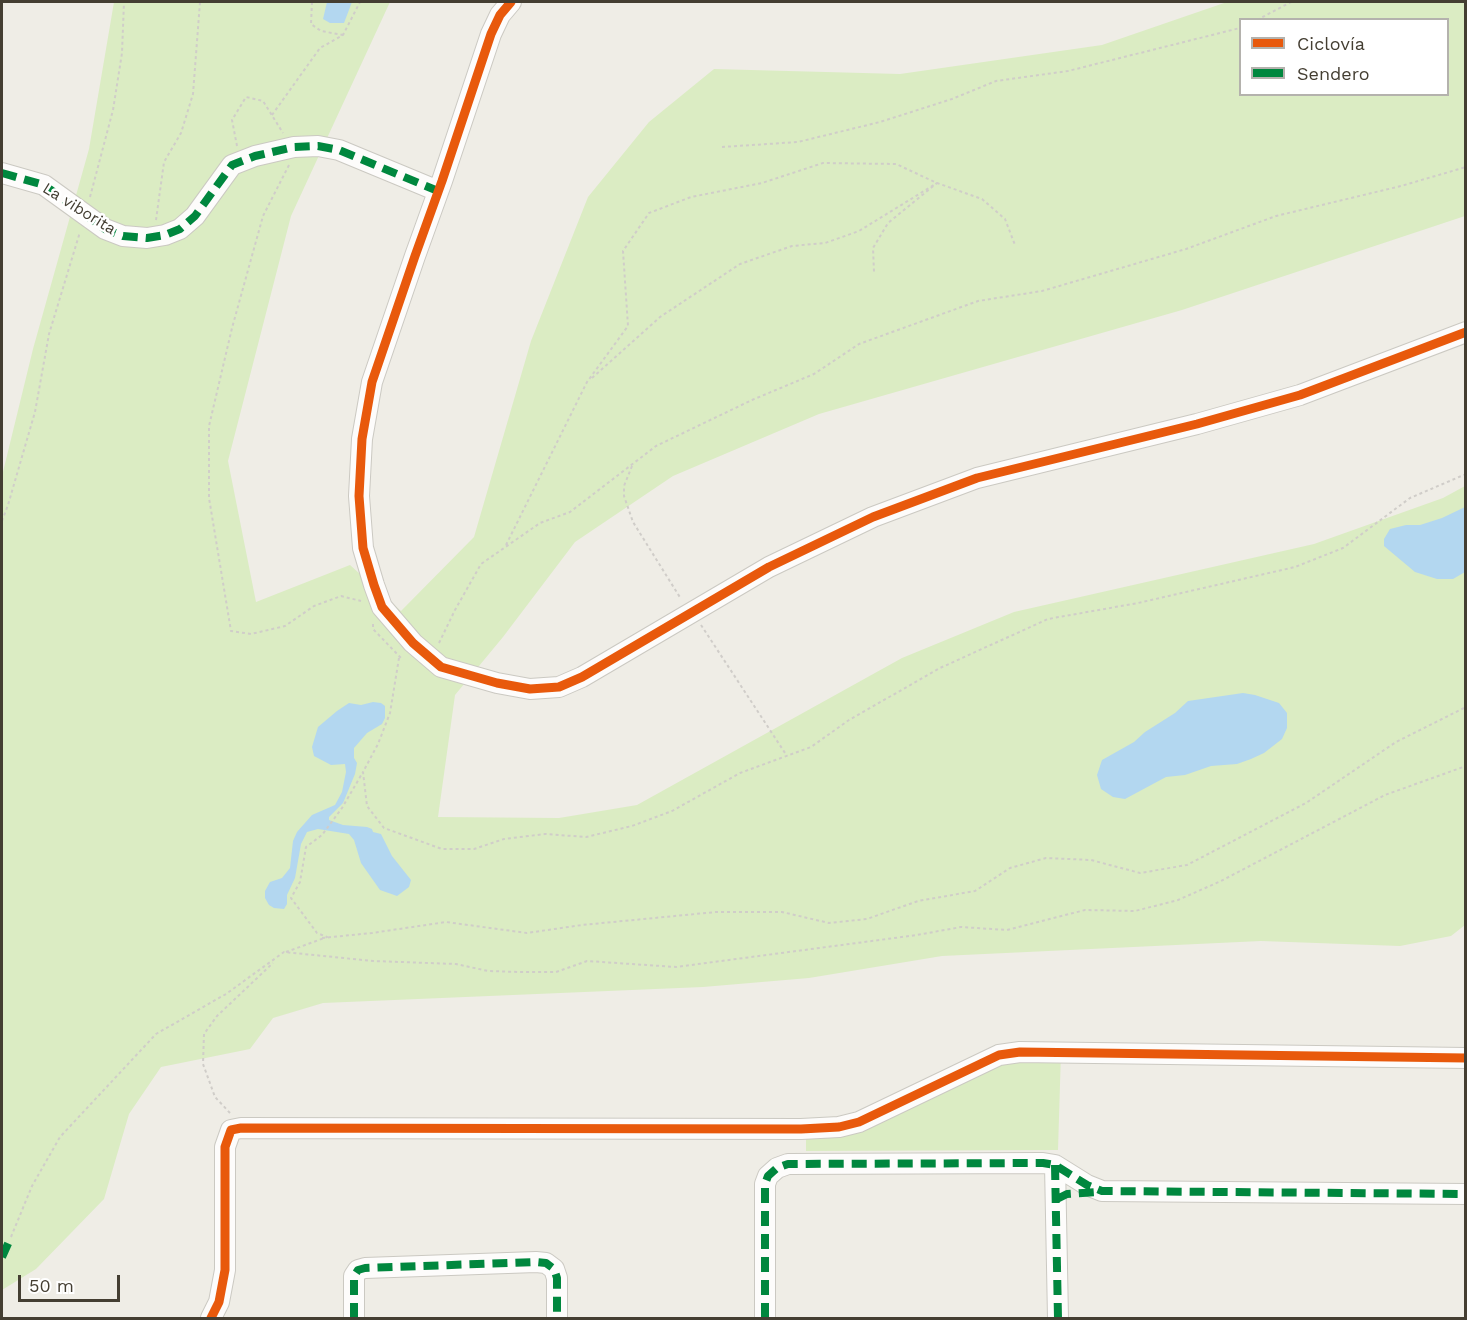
<!DOCTYPE html>
<html>
<head>
<meta charset="utf-8">
<style>
  body { margin:0 }
  #map { position:relative; width:1467px; height:1320px; overflow:hidden; background:#efede6; font-family:"Work Sans",sans-serif }
  canvas { display:block }
  .frame { position:absolute; inset:0; border:3px solid #443e32; pointer-events:none }
  .legend { position:absolute; left:1239px; top:18px; width:210px; height:78px; box-sizing:border-box; background:#fff; border:2px solid #b4b2ad; margin:0; padding:8px 10px; list-style:none; font-size:18px; color:#443e32 }
  .legend li { display:flex; align-items:center; gap:12px; height:30px }
  .legend b { width:30px; border:2px solid #b4b2ad }
  .scale { position:absolute; left:18px; top:1275px; width:102px; height:27px; box-sizing:border-box; border:3px solid #443e32; border-top:0; padding-left:8px; font-size:18px; line-height:21px; white-space:nowrap; color:#443e32; -webkit-text-stroke:4px #fff; paint-order:stroke }
</style>
</head>
<body>
<div id="map">
<canvas width="1467" height="1320"></canvas>
<div class="frame"></div>
<ul class="legend">
<li><b style="height:8px;background:#e8590c"></b>Ciclovía</li>
<li><b style="height:8px;background:#00873e"></b>Sendero</li>
</ul>
<div class="scale">50 m</div>
</div>
<script>
const g = document.querySelector('canvas').getContext('2d');
g.lineJoin = 'round';
function fill(path, color) { g.fillStyle = color; g.fill(path, 'evenodd'); }
const poly = rows => new Path2D(rows.map(r => 'M' + r).join(''));
function strokePath(path, color, width, dash) { g.strokeStyle = color; g.lineWidth = width; g.lineCap = dash ? 'butt' : 'round'; g.setLineDash(dash || []); g.stroke(path); }
function label(font, color, halo, rows, align = 'center') {
  g.font = font + ' "Work Sans",sans-serif'; g.lineWidth = 5; g.setLineDash([]); g.textBaseline = 'middle'; g.strokeStyle = halo; g.fillStyle = color; for (const [text, x, y, turn = 0] of rows) {
    g.save(); g.translate(x, y); g.rotate((+turn || 0) * Math.PI / 180); g.textAlign = isNaN(turn) ? turn : align; if (halo) g.strokeText(text, 0, 0); g.fillText(text, 0, 0); g.restore();
  }
}
const green = poly([
  [114,2,390,2,291,216,228,461,256,602,350,565,401,611,474,537,531,341,588,197,649,122,714,69,900,74,1102,45,1227,2,1465,2,1465,216,1182,310,819,414,673,476,575,542,503,637,455,695,438,817,559,818,637,805,902,658,1014,612,1314,544,1443,498,1465,486,1465,925,1451,936,1400,946,1261,941,942,956,809,978,703,987,323,1003,273,1018,250,1049,161,1067,129,1114,104,1199,36,1269,2,1290,2,476,33,349,89,149],
  [1240,20,1448,20,1448,94,1240,94],
  [1061,1052,1058,1150,806,1151,806,1129,839,1127,999,1055]
]);
const water = poly([
  [327,2,352,2,344,23,330,23,323,19],
  [1465,507,1465,572,1453,579,1437,579,1415,572,1384,546,1384,539,1390,529,1406,525,1420,525,1442,518],
  [1243,693,1255,695,1279,703,1287,713,1287,728,1282,739,1264,753,1251,759,1237,764,1211,766,1185,775,1166,777,1125,799,1113,797,1101,789,1097,775,1102,760,1134,742,1145,732,1175,713,1188,701],
  [373,702,381,703,385,706,385,718,382,724,367,733,354,748,354,758,357,763,355,774,343,803,329,817,329,820,343,825,367,827,372,829,373,832,381,834,392,856,411,880,409,887,397,896,380,890,361,863,354,840,349,834,318,829,307,832,301,844,295,878,287,895,287,904,284,909,274,908,269,905,265,898,265,891,270,882,282,878,290,868,293,841,297,832,312,815,335,805,342,792,346,772,345,764,331,765,314,756,312,747,318,727,337,711,349,703,361,705]
]);
const path = poly([
  [312,2,311,24,321,31,343,35],
  [1257,20,1291,2],
  [272,115,320,48,343,35,360,2],
  [237,146,232,120,246,97,263,101,283,133],
  [722,147,798,142,880,122,952,99,996,81,1068,71,1240,28],
  [289,165,263,216,232,328,209,426,209,498,231,631,251,634,285,626,314,606,341,596,361,601],
  [90,197,113,110,122,53,124,2],
  [156,220,164,162,181,133,193,94,200,2],
  [592,378,660,317,740,264,792,246,825,243,859,231,937,183,888,223,873,248,874,272],
  [632,466,624,486,624,496,633,522,681,599],
  [2,521,8,505,35,412,49,334,80,232],
  [506,545,587,382,628,326,623,251,649,213,691,197,762,183,823,163,896,164,937,183,982,199,1005,219,1015,245],
  [373,624,373,629,401,658],
  [701,625,787,756],
  [439,643,455,610,481,564,540,523,570,512,656,446,752,400,814,374,859,344,978,301,1042,291,1186,249,1276,216,1401,186,1466,167],
  [399,658,390,713,378,744,363,772,367,806,384,828,442,849,474,849,504,839,545,834,586,837,632,826,672,811,740,773,811,747,849,720,940,668,1048,619,1138,603,1295,567,1343,548,1410,498,1466,474],
  [322,938,372,933,446,922,527,933,582,925,716,912,782,912,829,923,867,919,918,901,975,891,1010,868,1046,858,1091,860,1140,873,1187,865,1306,803,1396,742,1466,707],
  [286,952,327,937,317,933,291,898,300,882,306,847,322,835,342,808,363,772],
  [230,1113,215,1097,203,1064,204,1034,217,1016,273,963],
  [11,1237,32,1186,60,1137,156,1034,226,994,284,952,373,961,456,964,488,971,518,972,556,972,587,961,676,967,917,935,961,927,1007,930,1085,910,1135,911,1178,900,1221,881,1385,795,1466,766]
]);
const minor = poly([
  [511,2,500,15,491,34,442,181,415,256,372,382,362,439,359,496,363,548,374,585,382,607,413,643,441,667,497,683,530,689,559,687,582,677,769,567,873,517,977,478,1197,424,1300,395,1466,332],
  [2,173,44,185,105,229,123,236,147,238,165,235,180,229,195,216,232,165,255,156,294,147,318,146,339,150,438,191],
  [1055,1165,1058,1318],
  [211,1318,219,1302,225,1270,225,1147,231,1130,241,1128,801,1129,839,1127,859,1122,999,1055,1020,1052,1466,1058],
  [354,1318,354,1276,358,1270,365,1268,536,1262,546,1263,554,1269,557,1278,557,1318],
  [765,1318,765,1184,768,1176,777,1168,788,1164,1043,1163,1055,1165,1087,1185,1102,1191,1466,1194]
]);
const quiet = poly([
  [2,173,44,185,105,229,123,236,147,238,165,235,180,229,195,216,232,165,255,156,294,147,318,146,339,150,438,191],
  [1055,1165,1058,1318],
  [1057,1199,1067,1194,1097,1192],
  [2,1257,11,1237],
  [354,1318,354,1276,358,1270,365,1268,536,1262,546,1263,554,1269,557,1278,557,1318],
  [765,1318,765,1184,768,1176,777,1168,788,1164,1043,1163,1055,1165,1087,1185,1102,1191,1466,1194]
]);
const cycleway = poly([
  [511,2,500,15,491,34,442,181,415,256,372,382,362,439,359,496,363,548,374,585,382,607,413,643,441,667,497,683,530,689,559,687,582,677,769,567,873,517,977,478,1197,424,1300,395,1466,332],
  [211,1318,219,1302,225,1270,225,1147,231,1130,241,1128,801,1129,839,1127,859,1122,999,1055,1020,1052,1466,1058]
]);
const streetNames = [
  ["La viborita",79,209,32]
];
fill(green, '#dbecc3');
fill(water, '#b3d7f0');
strokePath(minor, '#cbc9c2', 22);
strokePath(path, '#d0cdc9', 2, [3, 3]);
strokePath(minor, '#fdfcfb', 20);
strokePath(quiet, '#00873e', 8, [15, 8]);
strokePath(cycleway, '#e8590c', 9);
label('16px', '#443e32', '#fff', streetNames);
</script>
</body>
</html>
